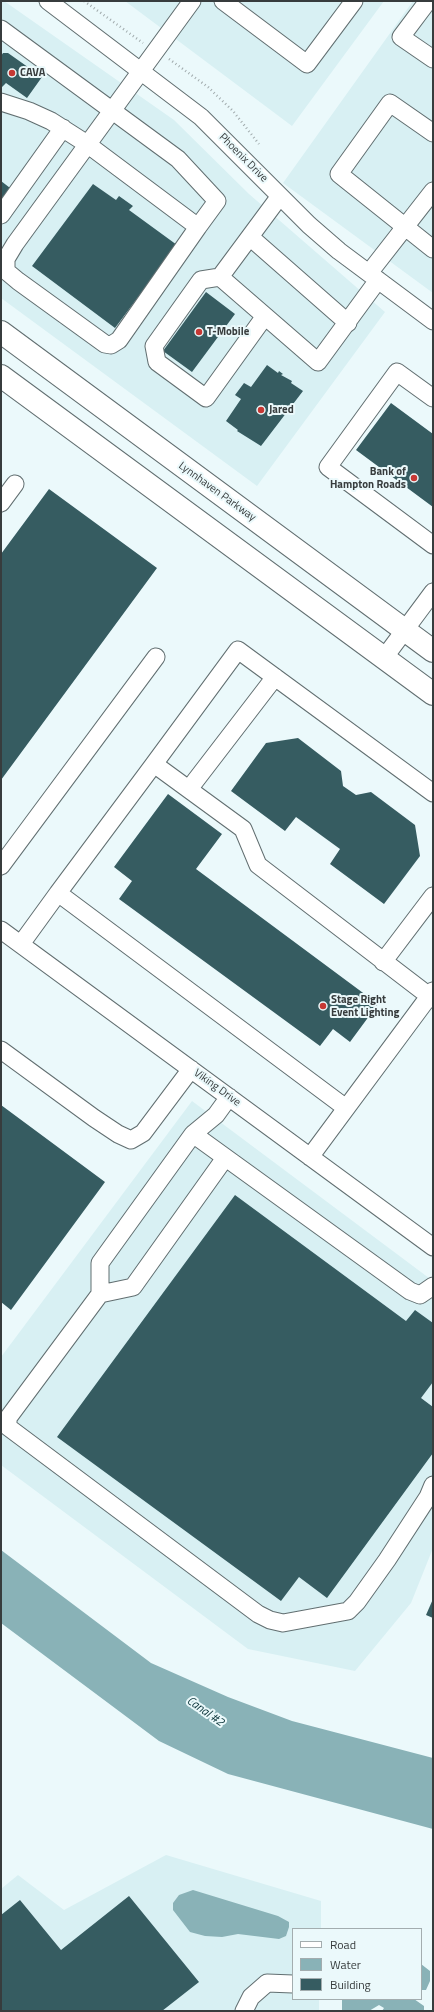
<!DOCTYPE html>
<html>
<head>
<meta charset="utf-8">
<style>
  body { margin:0 }
  #map { position:relative; width:434px; height:2012px; overflow:hidden; background:#ebf9fb; font-family:"Titillium Web",sans-serif }
  canvas { display:block }
  .frame { position:absolute; inset:0; border:2px solid #373c3d; pointer-events:none }
  .legend { position:absolute; left:292px; top:1928px; width:130px; height:72px; box-sizing:border-box; background:#ebf9fb; border:1px solid #a3adaf; margin:0; padding:5px 7px; list-style:none; font-size:12px; color:#373c3d }
  .legend li { display:flex; align-items:center; gap:8px; height:20px }
  .legend b { width:20px; border:1px solid #a3adaf }
</style>
</head>
<body>
<div id="map">
<canvas width="434" height="2012"></canvas>
<div class="frame"></div>
<ul class="legend">
<li><b style="height:5px;background:#fff"></b>Road</li>
<li><b style="height:11px;background:#89b2b7"></b>Water</li>
<li><b style="height:11px;background:#365c61"></b>Building</li>
</ul>
</div>
<script>
const g = document.querySelector('canvas').getContext('2d');
g.lineJoin = 'round';
function fill(path, color) { g.fillStyle = color; g.fill(path, 'evenodd'); }
const poly = rows => new Path2D(rows.map(r => 'M' + r).join(''));
function strokePath(path, color, width, dash) { g.strokeStyle = color; g.lineWidth = width; g.lineCap = dash ? 'butt' : 'round'; g.setLineDash(dash || []); g.stroke(path); }
function label(font, color, halo, rows, align = 'center') {
  g.font = font + ' "Titillium Web",sans-serif'; g.lineWidth = 4; g.setLineDash([]); g.textBaseline = 'middle'; g.strokeStyle = halo; g.fillStyle = color; for (const [text, x, y, turn = 0] of rows) {
    g.save(); g.translate(x, y); g.rotate((+turn || 0) * Math.PI / 180); g.textAlign = isNaN(turn) ? turn : align; if (halo) g.strokeText(text, 0, 0); g.fillText(text, 0, 0); g.restore();
  }
}
const built = poly([
  [1,1,4,1,174,120,249,194,385,312,257,486,1,298],
  [125,1,384,1,292,126],
  [413,1,433,1,433,293,283,183],
  [192,1101,433,1281,433,1548,411,1603,355,1671,248,1649,1,1465,1,1357],
  [166,1855,321,1901,321,1929,293,1929,293,1999,319,1999,319,2011,1,2011,1,1889,18,1875,64,1910]
]);
const water = poly([
  [1,1550,151,1663,228,1697,292,1721,433,1758,433,1829,228,1774,159,1741,1,1623],
  [193,1890,278,1916,289,1922,289,1927,286,1936,279,1939,238,1934,222,1937,205,1936,190,1932,173,1910,173,1903,179,1895],
  [421,1964,430,1971,430,1981,426,1990,421,1990],
  [342,1999,414,1999,424,2006,424,2011,382,2011,384,2008,379,2005,369,2011,342,2011]
]);
const building = poly([
  [3,53,8,53,42,77,27,98,6,83,1,88,1,56],
  [1,181,14,191,1,209],
  [93,184,116,200,119,196,133,206,129,210,177,245,115,328,32,266],
  [206,292,235,314,192,372,163,351],
  [267,365,278,373,279,371,283,374,281,375,292,381,291,383,303,391,261,446,237,431,238,430,226,421,241,399,235,395,244,383,251,387],
  [391,403,433,434,433,507,356,450],
  [49,489,157,568,1,780,1,554],
  [298,738,341,771,343,786,356,795,371,792,415,825,420,856,384,904,330,864,340,849,296,817,285,831,231,791,266,743],
  [168,794,222,834,196,869,378,1004,350,1042,333,1029,320,1046,119,899,132,881,114,867],
  [1,1105,105,1182,11,1310,1,1302],
  [235,1195,406,1321,415,1310,433,1323,433,1382,421,1398,433,1407,433,1453,327,1598,299,1577,281,1601,57,1437],
  [433,1599,433,1618,426,1615],
  [129,1896,199,1982,162,2011,1,2011,1,1915,20,1900,61,1950]
]);
const path = poly([
  [84,1,143,43],
  [169,59,208,87,233,111,259,144]
]);
const minor = poly([
  [48,1,201,117,309,225,339,251,433,321],
  [192,1,15,244,6,259,6,271,18,281,105,344,111,345,119,340,198,227],
  [223,1,307,64,354,1],
  [428,1,401,37,433,59],
  [1,29,178,159,217,201,198,227,87,144,51,121,29,111,1,102],
  [433,133,390,103,339,174,433,249],
  [1,215,63,128],
  [250,237,348,323],
  [369,273,433,191],
  [220,277,201,280,154,346,157,362,206,398,265,316,318,362,378,280],
  [265,316,220,277,280,196],
  [433,398,397,372,328,467,433,545],
  [1,503,15,484],
  [384,658,433,592],
  [154,764,238,650,433,793],
  [189,789,275,677],
  [1,866,156,657],
  [58,893,154,764,243,829,258,865,433,999],
  [1,930,433,1247],
  [21,944,58,893,346,1108],
  [383,962,433,896],
  [1,1050,94,1118,118,1134,131,1140,143,1133,191,1069],
  [229,1097,216,1115,193,1134,410,1291,420,1295,433,1286],
  [193,1134,100,1263,100,1294,133,1287,225,1158],
  [310,1157,433,991],
  [100,1294,8,1418,8,1427,258,1614,270,1620,283,1623,348,1611,357,1602,387,1560,428,1497,433,1485],
  [244,2011,251,1997,267,1983,293,1984]
]);
const major = poly([
  [1,332,433,651],
  [1,376,433,694]
]);
const markers = [
  [12,73,4,"#c63834"],
  [199,332,4,"#c63834"],
  [261,410,4,"#c63834"],
  [414,478,4,"#c63834"],
  [323,1006,4,"#c63834"]
];
const poiNames = [
  ["CAVA",20,73],
  ["T-Mobile",207,332],
  ["Jared",269,410],
  ["Bank of",406,472,"right"],
  ["Hampton Roads",406,485,"right"],
  ["Stage Right",331,1000],
  ["Event Lighting",331,1013]
];
const streetNames = [
  ["Phoenix Drive",243,158,45],
  ["Lynnhaven Parkway",217,492,36],
  ["Viking Drive",217,1088,36]
];
const waterNames = [
  ["Canal #2",205,1712,35]
];
fill(built, '#d8f0f3');
fill(water, '#89b2b7');
fill(building, '#365c61');
strokePath(minor, '#616e70', 19);
strokePath(major, '#616e70', 24);
strokePath(path, '#a1abad', 2.5, [1, 3]);
strokePath(minor, '#fff', 17);
strokePath(major, '#fff', 22);
for (const [x, y, r, color] of markers) { const dot = new Path2D(); dot.arc(x, y, r, 0, 2 * Math.PI); g.fillStyle = color; g.fill(dot); strokePath(dot, '#ebf9fb', 1.5); }
label('bold 11px', '#373c3d', '#ebf9fb', poiNames, 'left');
label('11px', '#373c3d', '#ebf9fb', streetNames);
label('italic 12px', '#083237', '#ebf9fb', waterNames);
</script>
</body>
</html>
